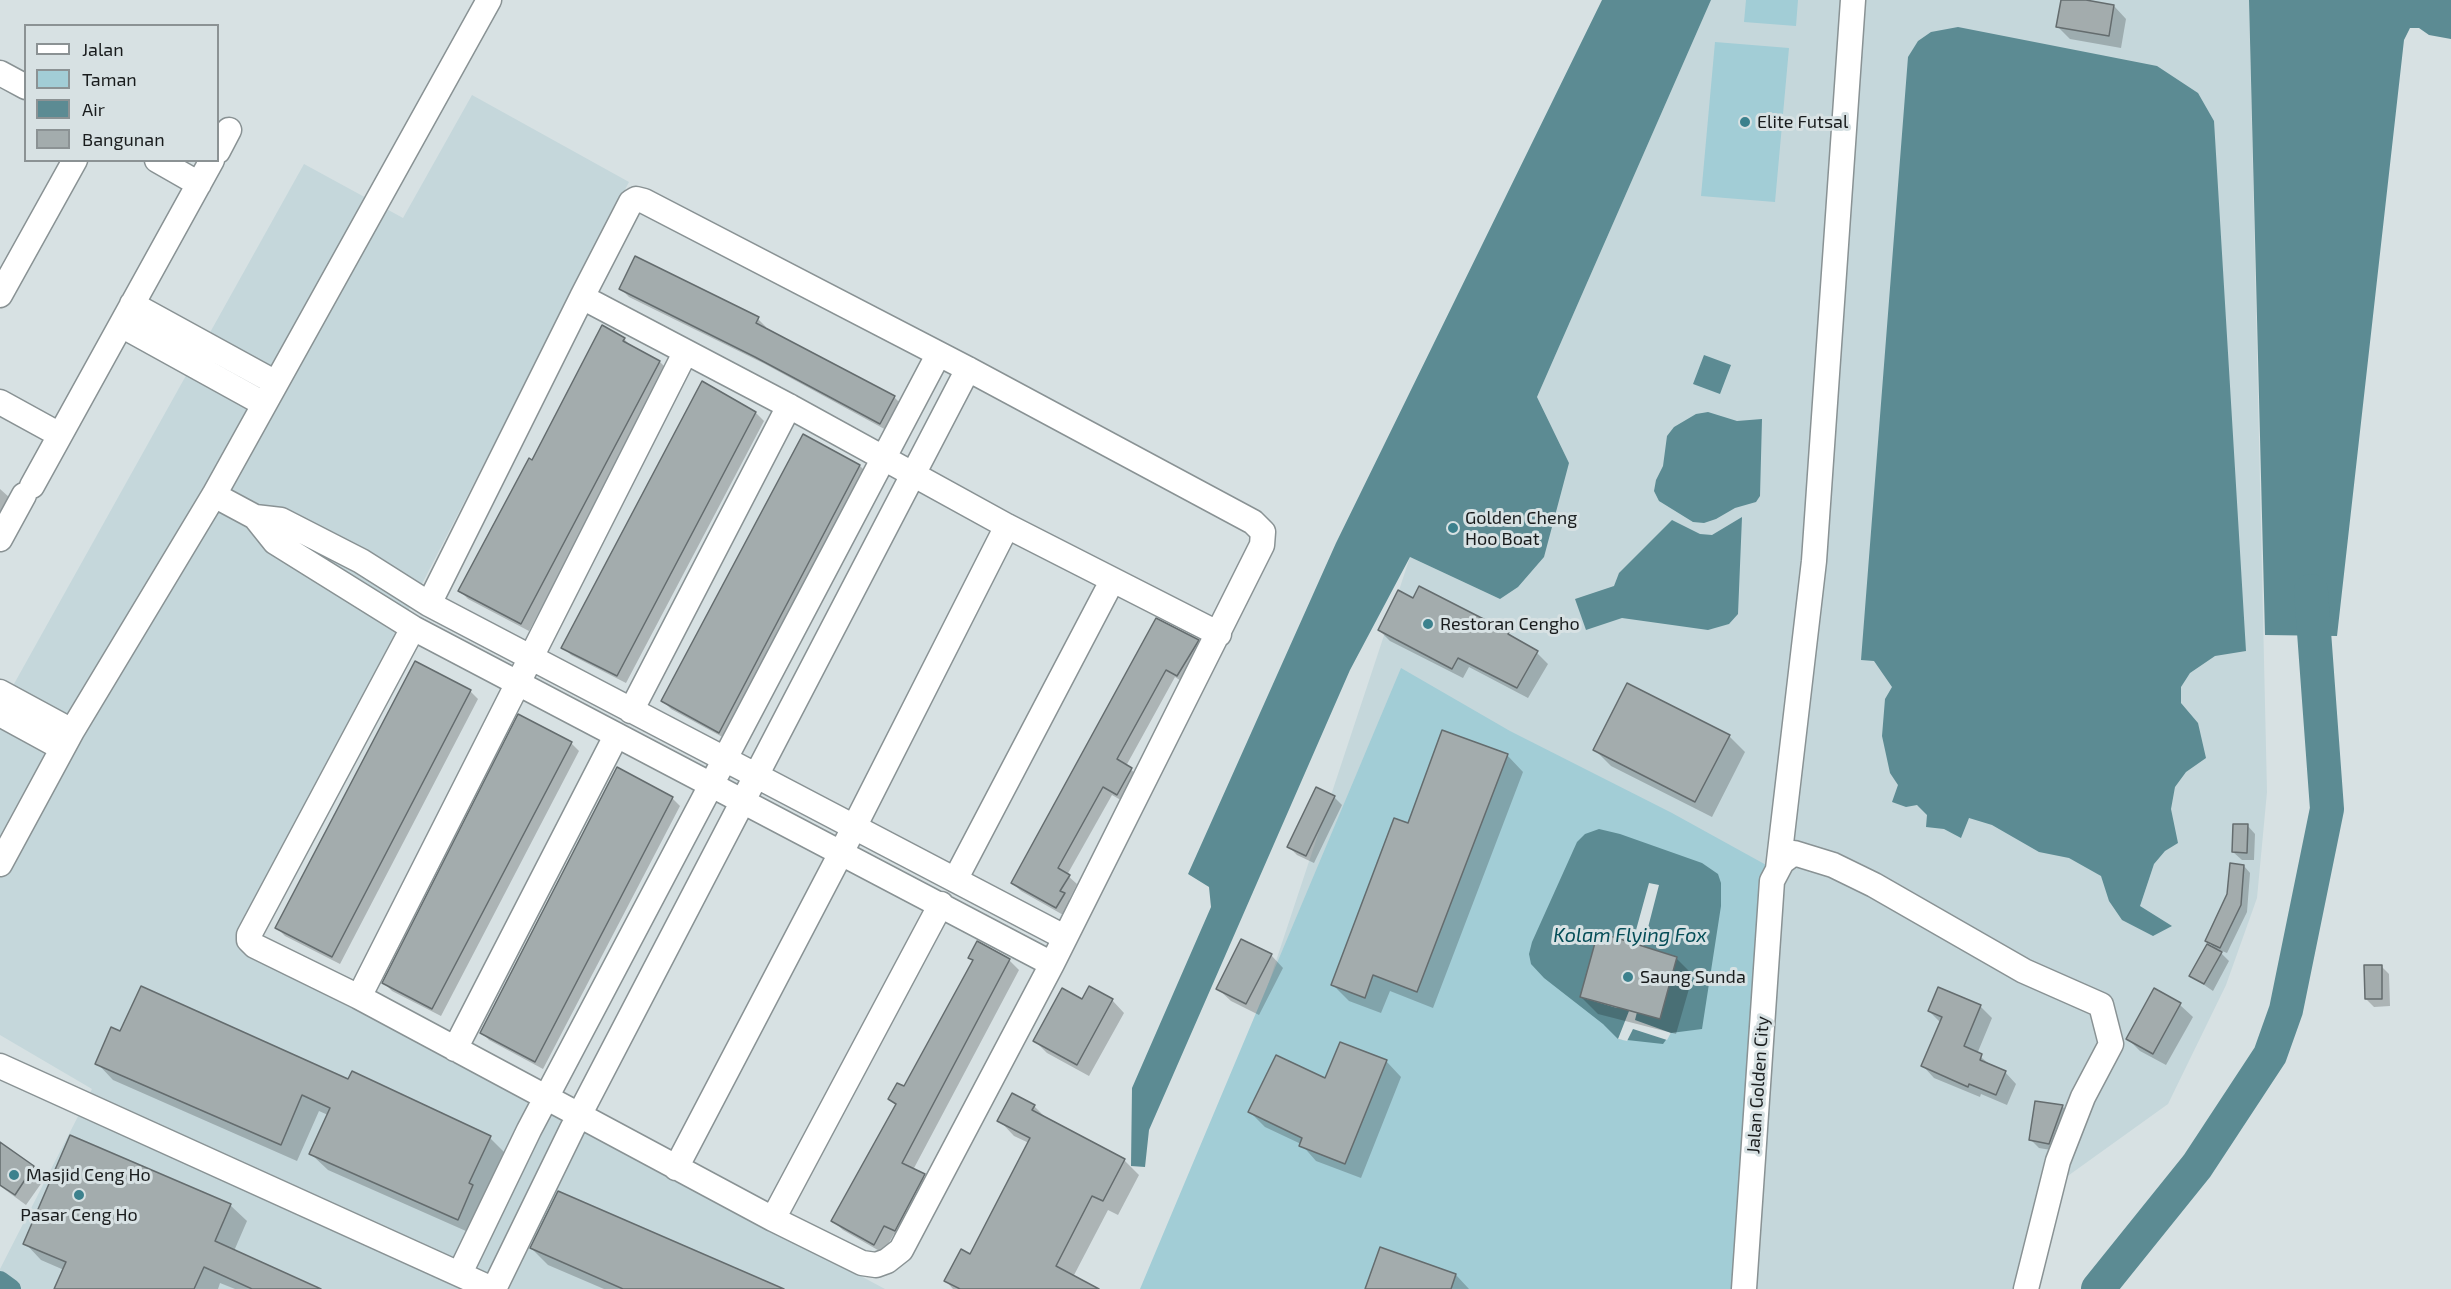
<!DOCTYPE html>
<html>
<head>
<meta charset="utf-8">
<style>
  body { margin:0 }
  #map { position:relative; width:2451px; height:1289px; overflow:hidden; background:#d7e1e3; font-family:"Exo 2",sans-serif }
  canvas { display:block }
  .legend { position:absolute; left:24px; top:24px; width:195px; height:138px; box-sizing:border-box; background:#d7e1e3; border:2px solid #8b9294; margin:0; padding:8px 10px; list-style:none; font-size:18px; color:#191c1d }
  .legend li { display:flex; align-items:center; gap:12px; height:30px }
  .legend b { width:30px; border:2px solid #8b9294 }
</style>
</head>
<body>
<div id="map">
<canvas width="2451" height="1289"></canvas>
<ul class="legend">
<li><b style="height:8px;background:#fff"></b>Jalan</li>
<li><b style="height:16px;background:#a2cdd6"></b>Taman</li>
<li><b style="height:16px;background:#5c8b93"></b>Air</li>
<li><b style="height:16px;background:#a3acad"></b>Bangunan</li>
</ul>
</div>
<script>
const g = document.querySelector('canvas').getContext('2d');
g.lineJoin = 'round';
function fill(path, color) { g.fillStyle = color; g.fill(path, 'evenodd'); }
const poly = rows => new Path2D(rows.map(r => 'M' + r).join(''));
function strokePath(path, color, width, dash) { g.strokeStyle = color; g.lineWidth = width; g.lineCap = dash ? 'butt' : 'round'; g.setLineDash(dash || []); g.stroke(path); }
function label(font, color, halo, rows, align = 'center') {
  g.font = font + ' "Exo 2",sans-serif'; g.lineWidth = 6; g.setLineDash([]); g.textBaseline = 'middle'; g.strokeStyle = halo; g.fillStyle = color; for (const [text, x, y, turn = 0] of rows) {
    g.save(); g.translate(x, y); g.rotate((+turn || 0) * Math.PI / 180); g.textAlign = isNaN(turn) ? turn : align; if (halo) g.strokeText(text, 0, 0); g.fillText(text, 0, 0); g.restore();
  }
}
const built = poly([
  [1711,0,2249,0,2267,792,2257,898,2226,985,2168,1104,2051,1188,2028,1289,1154,1289,1208,1166,1410,557,1500,599,1569,463,1537,397],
  [472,95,629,182,237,943,885,1289,20,1289,0,1275,0,1269,92,1089,0,1035,0,709,304,164,403,218]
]);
const green = poly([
  [1746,0,1798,0,1796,26,1744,22],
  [1715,42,1789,48,1775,202,1701,196],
  [1401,668,1510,731,1672,813,1768,866,1740,1289,1140,1289]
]);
const water = poly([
  [1602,0,1711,0,1537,397,1569,463,1544,557,1518,587,1500,599,1410,557,1350,670,1149,1130,1145,1167,1131,1166,1132,1088,1211,907,1209,887,1188,874,1336,543],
  [2249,0,2451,0,2451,39,2429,35,2419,28,2410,28,2404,40,2337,636,2265,635],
  [1958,27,2157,66,2198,93,2214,121,2246,651,2215,656,2190,673,2181,687,2181,703,2198,723,2206,758,2186,772,2175,787,2171,809,2178,843,2165,851,2154,864,2140,906,2172,926,2153,936,2122,920,2109,901,2101,876,2069,858,2039,852,1992,825,1969,818,1961,838,1944,829,1926,827,1927,815,1917,805,1906,807,1892,802,1898,785,1890,773,1882,736,1885,699,1892,687,1874,661,1861,660,1908,57,1918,41,1931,32],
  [1704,355,1731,365,1720,394,1693,384],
  [1708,412,1737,421,1762,419,1760,496,1756,502,1735,508,1716,519,1704,523,1693,522,1659,501,1654,491,1656,480,1663,466,1667,436,1674,427,1696,414],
  [1742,517,1738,614,1729,624,1708,630,1622,618,1586,630,1575,599,1614,586,1619,573,1672,520,1700,534,1712,535],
  [1599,829,1620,834,1702,863,1718,874,1721,883,1721,906,1702,1029,1671,1033,1663,1044,1618,1039,1603,1024,1544,978,1531,964,1529,954,1532,942,1577,842,1585,834]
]);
const pier = poly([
  [1649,883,1659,885,1643,947,1677,957,1660,1019,1637,1012,1635,1020,1671,1033,1667,1040,1633,1029,1627,1041,1618,1039,1629,1011,1624,983,1617,1008,1580,997,1598,932,1633,941]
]);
const shadow = poly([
  [2062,0,2114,6,2126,19,2121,48,2070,39,2058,27],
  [621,289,758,319,766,327,764,329,894,397,902,405,888,431,765,364,629,297],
  [624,339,632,347,660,362,668,370,529,631,468,599,460,591,532,462],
  [733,401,756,413,764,421,626,683,571,655,563,647],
  [804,436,860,466,868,474,728,740,671,709,663,701],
  [0,489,10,498,0,517],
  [1414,600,1508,633,1537,653,1548,664,1528,698,1469,667,1463,678,1390,641,1379,630],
  [1157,620,1198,641,1206,649,1186,684,1175,677,1126,766,1140,777,1126,803,1112,795,1067,875,1077,884,1069,900,1072,903,1065,916,1021,891,1012,883],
  [470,691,478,699,340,964,285,936,277,928],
  [1729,736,1745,752,1712,817,1611,766,1594,749],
  [571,743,579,751,441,1016,392,991,384,983],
  [1507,755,1523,772,1433,1008,1390,991,1381,1013,1349,1001,1332,984,1409,825],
  [1334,797,1342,805,1314,863,1297,855,1289,847],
  [672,798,680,806,543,1069,489,1040,481,1032],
  [2247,825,2255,834,2254,860,2242,860,2233,852],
  [2244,866,2250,873,2247,912,2227,953,2217,949,2229,961,2213,991,2191,976,2216,950,2207,940],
  [1599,934,1676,958,1693,975,1676,1034,1598,1014,1581,997],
  [1271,955,1283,968,1259,1015,1231,1001,1218,989],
  [970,957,1009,960,1019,970,913,1170,933,1185,905,1239,894,1234,883,1253,843,1230,833,1221,897,1106,890,1099,904,1088,974,961],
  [2381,966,2389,974,2390,1006,2374,1007,2366,999],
  [2155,990,2180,1005,2193,1017,2166,1065,2140,1051,2128,1039],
  [1112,1000,1124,1013,1089,1076,1047,1053,1035,1041],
  [1980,1006,1992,1018,1977,1054,1993,1067,2005,1072,2016,1084,2007,1105,1981,1094,1980,1097,1934,1078,1923,1066,1941,1023,1929,1011],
  [1386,1061,1401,1077,1361,1178,1316,1161,1301,1144,1265,1127,1250,1112,1326,1080],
  [97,1063,349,1081,490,1138,506,1154,475,1235,328,1170,311,1154,328,1115,319,1111,297,1161,113,1080],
  [2036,1103,2063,1107,2071,1114,2057,1151,2039,1148,2031,1140],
  [1034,1106,1047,1119,1124,1160,1139,1175,1118,1215,1108,1210,1073,1277,1089,1289,953,1289,946,1281,970,1256,1029,1143,1014,1136,999,1120],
  [0,1144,45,1178,26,1205,0,1186],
  [230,1205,247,1221,234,1251,318,1289,235,1289,220,1283,218,1289,56,1289,64,1270,41,1260,25,1243],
  [531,1248,780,1289,604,1289,548,1265],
  [1381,1249,1456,1275,1469,1289,1367,1289]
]);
const canal = poly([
  [0,1281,11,1289]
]);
const river = poly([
  [2098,1289,2197,1166,2270,1055,2286,1010,2327,809,2311,591]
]);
const building = poly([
  [2061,0,2086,0,2114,5,2109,36,2056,27,2061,0],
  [635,256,759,317,756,323,895,396,880,424,755,357,619,289,635,256],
  [602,325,625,338,623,341,660,361,521,624,458,591,529,458,532,460,602,325],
  [702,381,756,412,617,676,561,648,702,381],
  [803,434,860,465,719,733,661,701,803,434],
  [1419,586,1509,632,1508,634,1538,651,1517,688,1458,658,1452,669,1378,630,1398,590,1413,598,1419,586],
  [1156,618,1199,640,1177,676,1166,670,1117,759,1132,768,1117,795,1103,787,1058,868,1070,875,1060,891,1065,893,1056,908,1011,883,1156,618],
  [415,661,471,690,332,957,275,928,415,661],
  [1627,683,1730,735,1695,802,1593,750,1627,683],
  [518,714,572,742,432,1009,382,983,518,714],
  [1442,730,1508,754,1417,992,1373,975,1365,998,1331,985,1394,818,1408,823,1442,730],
  [617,767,673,797,535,1062,480,1033,617,767],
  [1316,787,1335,796,1306,856,1287,847,1316,787],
  [2233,824,2248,824,2247,853,2232,852,2233,824],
  [2230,863,2244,865,2241,905,2220,948,2205,941,2227,894,2230,863],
  [1598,932,1677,957,1660,1019,1580,997,1598,932],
  [1241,939,1272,954,1246,1004,1216,989,1241,939],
  [977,941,1010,959,902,1163,925,1174,895,1231,884,1226,874,1245,831,1221,896,1104,888,1099,897,1083,904,1086,973,960,968,958,977,941],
  [2207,944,2222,952,2204,984,2189,976,2207,944],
  [2364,965,2382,965,2382,999,2365,999,2364,965],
  [141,986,348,1079,352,1071,491,1136,469,1183,473,1185,458,1220,309,1154,330,1108,302,1095,281,1145,95,1064,111,1027,120,1031,141,986],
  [1089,986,1113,999,1077,1065,1033,1041,1062,988,1082,999,1089,986],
  [1938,987,1981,1005,1964,1046,1982,1054,1980,1060,2006,1071,1996,1095,1969,1084,1968,1087,1921,1066,1942,1017,1928,1011,1938,987],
  [2154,988,2181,1003,2153,1054,2126,1039,2154,988],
  [1340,1042,1387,1060,1345,1164,1299,1146,1302,1138,1248,1112,1276,1055,1325,1078,1340,1042],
  [1012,1093,1035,1105,1032,1110,1125,1159,1103,1201,1092,1196,1056,1266,1099,1289,960,1289,944,1281,961,1249,970,1254,1030,1138,997,1121,1012,1093],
  [2035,1101,2063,1105,2049,1144,2029,1140,2035,1101],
  [70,1135,231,1204,215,1241,321,1289,252,1289,204,1267,194,1289,54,1289,66,1262,23,1244,70,1135],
  [0,1142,34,1166,15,1195,0,1185,0,1142],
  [558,1191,784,1289,623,1289,530,1248,558,1191],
  [1380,1247,1456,1274,1451,1289,1365,1289,1380,1247]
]);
const minor = poly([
  [0,73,26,87],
  [218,151,229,130],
  [157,160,199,184],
  [0,295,75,160],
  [132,304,276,383],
  [121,325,264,404],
  [0,402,60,435],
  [32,486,212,160],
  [214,495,255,517,281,520,361,561,429,604,1064,937],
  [255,517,275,542,413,628,1052,964],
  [0,539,24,495],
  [429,604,582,297,789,406,1007,526,1219,634],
  [413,628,249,935,249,940,255,946,359,997,685,353],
  [0,692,72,731],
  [631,711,789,406],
  [0,714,62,748],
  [0,864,72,731,214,495,489,0],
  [1778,869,1814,561,1853,0],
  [955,880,1112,581],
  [359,997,773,1219,862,1263,876,1265,887,1261,901,1250,1052,964,1262,545,1263,532,1253,522,968,369,644,201,636,199,631,202,582,297],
  [455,1049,616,736],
  [0,1066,492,1289],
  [676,1168,841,853,1007,526],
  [773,1219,941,904],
  [460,1273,529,1130,938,355],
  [494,1289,572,1129,968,369],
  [1744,1289,1772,881,1782,862,1794,853,1833,865,1874,885,2024,971,2101,1005,2111,1044,2083,1097,2058,1161,2026,1289]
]);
const markers = [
  [1745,122,6,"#3c818d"],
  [1453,528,6,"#3c818d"],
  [1428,624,6,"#3c818d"],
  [1628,977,6,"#3c818d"],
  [14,1175,6,"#3c818d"],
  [79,1195,6,"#3c818d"]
];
const poiNames = [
  ["Elite Futsal",1757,122],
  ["Golden Cheng",1465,518],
  ["Hoo Boat",1465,539],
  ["Restoran Cengho",1440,624],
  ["Saung Sunda",1640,977],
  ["Masjid Ceng Ho",26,1175],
  ["Pasar Ceng Ho",79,1215,"center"]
];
const streetNames = [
  ["Jalan Golden City",1758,1085,-86]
];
const waterNames = [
  ["Kolam Flying Fox",1630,935]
];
fill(built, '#c5d7db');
fill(green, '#a2cdd6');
fill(water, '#5c8b93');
fill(pier, '#d7e1e3');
fill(shadow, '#0003');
strokePath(canal, '#5c8b93', 20);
strokePath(river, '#5c8b93', 34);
fill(building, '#a3acad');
strokePath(building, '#646c6e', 1.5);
strokePath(minor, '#899294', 27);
strokePath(minor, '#fff', 24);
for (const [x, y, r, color] of markers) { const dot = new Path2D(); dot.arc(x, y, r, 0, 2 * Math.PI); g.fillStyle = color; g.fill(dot); strokePath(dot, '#d7e1e3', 2); }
label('18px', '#191c1d', '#d7e1e3', poiNames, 'left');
label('18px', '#191c1d', '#d7e1e3', streetNames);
label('italic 20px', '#044d57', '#d7e1e3', waterNames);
</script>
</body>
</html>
